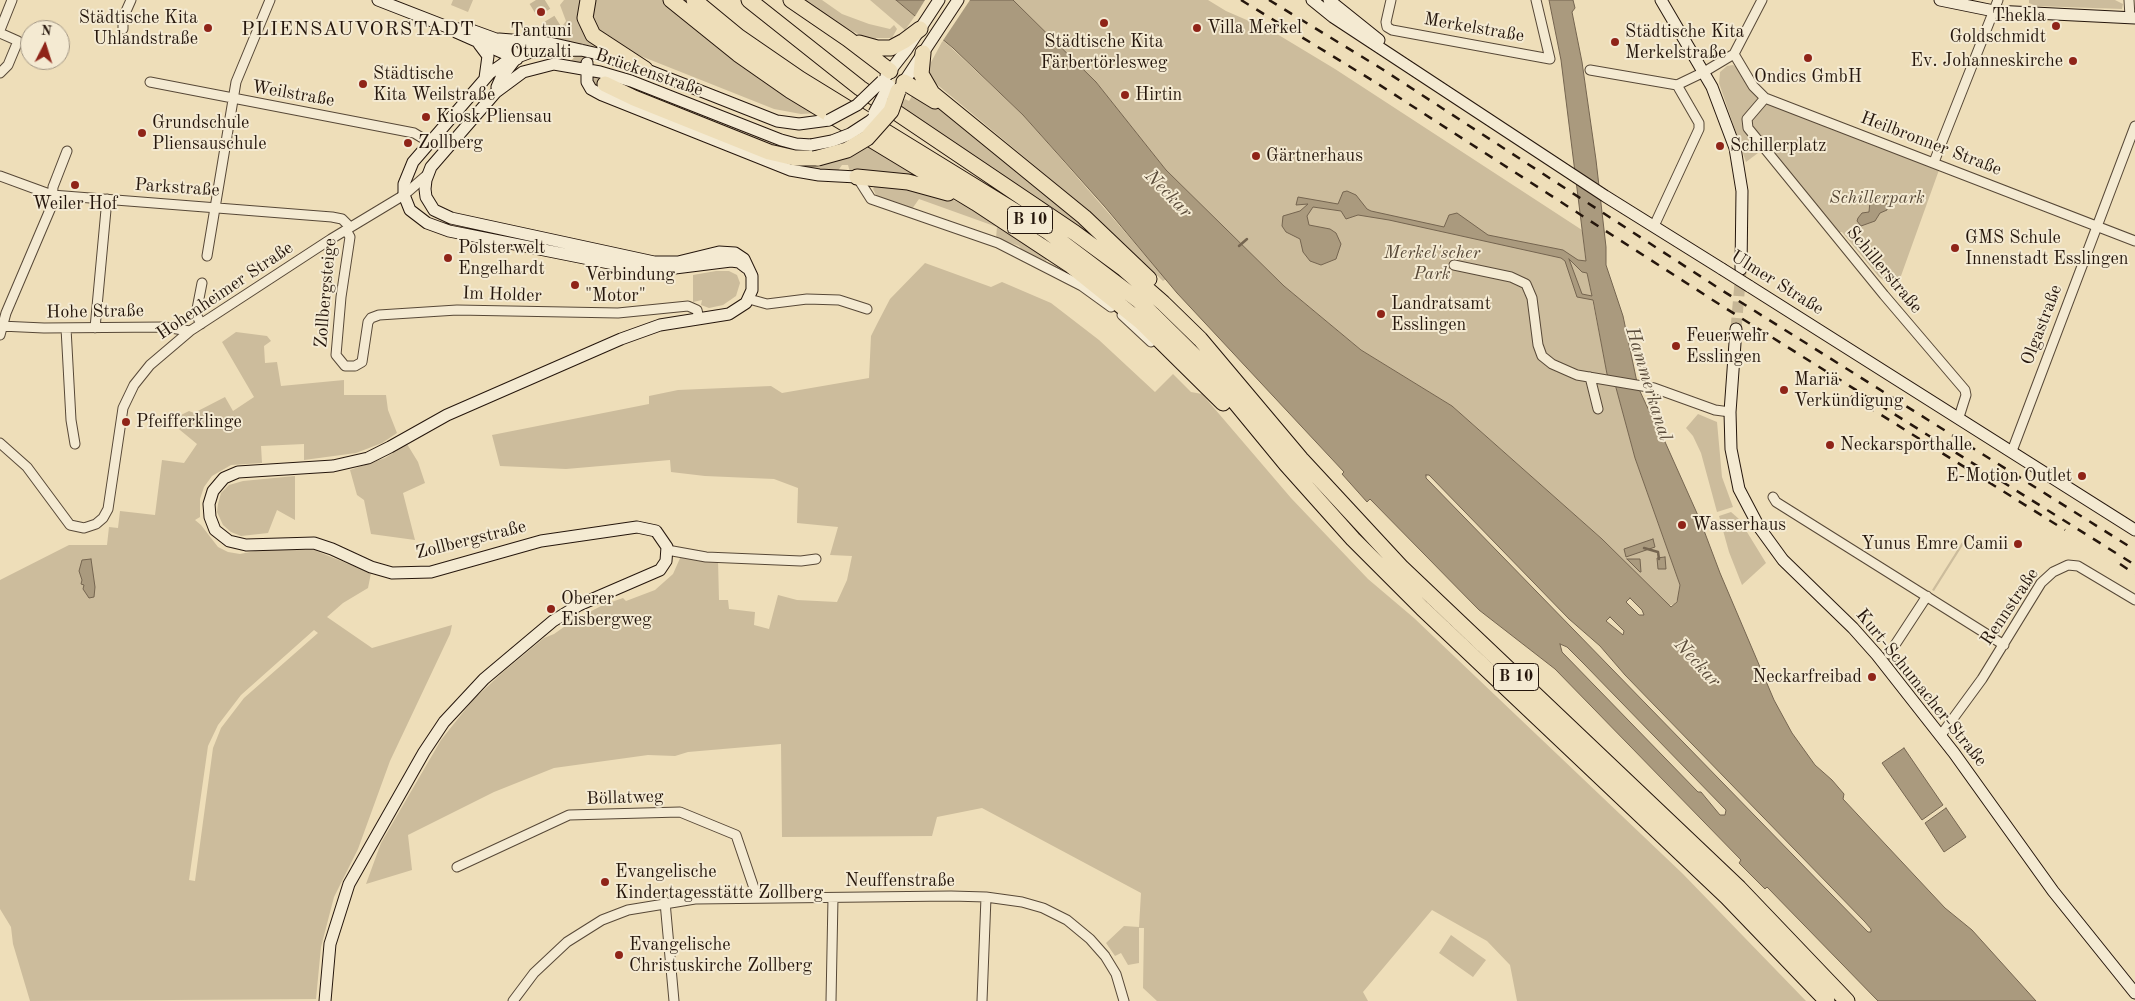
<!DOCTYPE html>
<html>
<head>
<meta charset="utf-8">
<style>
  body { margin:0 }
  #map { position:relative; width:2135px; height:1001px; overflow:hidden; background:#eedeb9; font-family:"Old Standard TT",serif }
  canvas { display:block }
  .north { position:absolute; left:20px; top:20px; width:50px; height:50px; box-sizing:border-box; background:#f4ead2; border:1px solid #a19583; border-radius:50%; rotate:5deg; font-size:14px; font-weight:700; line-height:20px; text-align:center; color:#25160c }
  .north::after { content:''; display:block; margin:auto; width:18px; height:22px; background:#8f2418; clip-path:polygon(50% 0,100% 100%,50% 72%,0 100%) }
</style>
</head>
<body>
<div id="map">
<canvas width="2135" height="1001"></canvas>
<div class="north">N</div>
</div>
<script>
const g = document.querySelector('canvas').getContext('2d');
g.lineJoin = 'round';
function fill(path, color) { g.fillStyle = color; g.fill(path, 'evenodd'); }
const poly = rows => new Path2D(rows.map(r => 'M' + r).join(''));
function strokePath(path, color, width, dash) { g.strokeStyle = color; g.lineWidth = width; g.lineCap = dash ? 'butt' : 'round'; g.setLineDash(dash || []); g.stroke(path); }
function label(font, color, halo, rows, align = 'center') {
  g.font = font + ' "Old Standard TT",serif'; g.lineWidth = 4; g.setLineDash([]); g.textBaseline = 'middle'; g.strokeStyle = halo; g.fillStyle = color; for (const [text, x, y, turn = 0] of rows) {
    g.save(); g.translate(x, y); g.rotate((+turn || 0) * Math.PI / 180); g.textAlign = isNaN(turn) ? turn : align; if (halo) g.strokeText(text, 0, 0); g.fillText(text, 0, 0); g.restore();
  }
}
const green = poly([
  [453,0,473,0,468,12,451,5],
  [564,0,583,0,595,46,544,39,548,26,561,28,566,21,560,5],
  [593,0,665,0,818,113,801,114,774,109,623,49,597,33,590,11],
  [801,0,822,0,842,14,869,24,890,29,894,25,897,29,892,38,876,38,875,41,866,38,838,24],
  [870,0,896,0,915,16,905,30],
  [1013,0,1208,0,1226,11,1272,31,1335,69,1582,230,1587,273,1607,373,1615,384,1635,458,1680,585,1679,596,1675,604,1668,606,1602,539,1452,406,1361,350,1284,286,1166,170,1096,82],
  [2029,0,2115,0,2123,4,2122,9,2036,6,2029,3],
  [943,40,1023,115,1166,279,1163,281,1082,205,934,82,929,73,929,66],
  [1733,65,1738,68,1750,89,1839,130,1939,170,1897,287,1890,285,1879,277,1842,232,1837,232,1766,147,1746,162,1719,83,1720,72,1727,66],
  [914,93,945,112,1090,231,1088,233,898,109,905,99,909,101],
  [868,143,930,181,850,172,848,165,842,165,837,172,802,167,819,167,819,164],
  [877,183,949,198,971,208,1047,258,1046,261,1024,253,1019,246,996,238,997,227,919,199,912,209,877,197,873,189],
  [925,263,991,287,1002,282,1051,303,1099,340,1155,392,1173,374,1191,392,1202,394,1291,498,1368,579,1414,618,1683,874,1806,1001,1517,1001,1510,965,1487,941,1432,910,1363,992,1368,1001,1157,1001,1143,988,1144,928,1139,928,1139,963,1128,965,1121,953,1115,956,1106,943,1124,926,1139,927,1141,893,982,808,937,817,932,836,782,837,781,744,688,752,675,756,648,755,554,768,494,792,408,835,412,870,366,884,381,843,441,740,472,701,503,672,544,638,554,634,574,620,603,605,623,598,626,601,655,590,673,574,681,556,718,560,719,600,728,600,729,609,755,612,754,625,769,629,778,595,797,600,837,602,847,580,852,556,830,555,838,527,797,523,798,488,774,479,705,476,671,472,670,460,566,469,500,466,492,435,649,404,649,396,678,390,771,386,782,393,869,378,871,336,877,324,890,299],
  [716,271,729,271,737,275,740,283,736,296,723,305,709,308,701,305,702,300,693,302,693,275],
  [236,332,267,336,271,341,264,346,265,363,277,362,281,386,344,380,344,395,386,395,388,410,397,433,382,443,356,453,304,460,304,444,261,446,262,463,231,465,212,476,204,487,200,499,200,517,195,520,201,525,218,547,228,552,240,554,260,550,314,550,371,573,368,588,343,603,327,617,372,648,452,625,450,634,390,761,358,849,334,897,321,947,316,999,30,1001,13,944,11,927,0,909,0,580,69,545,107,545,109,527,118,528,120,511,155,515,162,460,184,463,197,444,169,421,189,411,194,413,225,397,233,411,254,397,222,342],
  [314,630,318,633,244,698,221,728,213,748,195,881,189,880,208,746,218,725,241,695],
  [1698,414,1717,422,1722,477,1733,507,1717,512,1701,453,1693,436,1686,428],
  [407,444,418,462,425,483,403,493,415,540,371,534,364,500,357,495,350,470,385,458],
  [295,476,295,520,277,510,268,533,241,536,231,532,223,525,217,512,218,504,221,493,229,485,243,481],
  [1731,512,1739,519,1766,563,1742,585,1729,552,1719,516],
  [1966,536,1968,537,1934,591,1932,590],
  [1451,935,1486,960,1473,977,1439,953]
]);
const water = poly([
  [896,0,1013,0,1096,82,1166,170,1284,286,1361,350,1452,406,1602,539,1671,607,1677,602,1680,585,1635,458,1615,384,1607,374,1593,300,1577,297,1565,261,1561,258,1389,220,1358,215,1346,219,1341,211,1313,207,1307,216,1309,225,1330,229,1336,233,1341,244,1336,259,1321,265,1310,261,1303,252,1300,239,1286,232,1282,226,1283,216,1300,211,1308,204,1296,205,1298,197,1338,204,1343,192,1347,191,1356,195,1367,209,1371,211,1444,227,1449,215,1457,213,1488,235,1563,250,1578,260,1586,261,1561,60,1549,0,1573,0,1575,8,1572,12,1582,62,1596,160,1606,247,1606,265,1623,316,1638,387,1651,415,1657,424,1700,520,1720,573,1774,700,1792,733,1815,765,1832,780,1844,794,1843,799,1945,908,1972,930,2036,1001,1878,1001,1767,887,1765,889,1739,863,1741,860,1555,669,1479,610,1370,499,1367,502,1342,474,1344,472,1177,293,1105,207,1023,115,953,48,896,0],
  [1569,259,1582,272,1587,273,1592,296,1582,294,1569,259],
  [1426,475,1429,475,1569,619,1600,646,1625,675,1865,922,1871,929,1871,932,1868,932,1426,478,1426,475],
  [1630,598,1642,610,1644,615,1639,615,1626,602,1630,598],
  [1610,617,1624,631,1623,635,1606,621,1610,617],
  [1560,644,1567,647,1584,664,1726,810,1725,815,1720,815,1701,792,1698,792,1562,652,1560,644],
  [1876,197,1883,200,1887,204,1887,210,1880,213,1875,221,1861,226,1857,221,1858,218,1862,213,1869,212,1870,201,1876,197],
  [1653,539,1655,547,1626,557,1624,549,1653,539],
  [1665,557,1666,569,1658,569,1657,558,1665,557],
  [91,559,95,587,94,597,89,598,83,589,84,585,81,584,82,580,79,571,82,560,91,559],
  [1627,559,1640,559,1641,572,1640,572,1627,559],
  [1904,748,1943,805,1922,820,1882,763,1904,748],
  [1946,808,1966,837,1944,852,1925,823,1946,808]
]);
const pier = poly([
  [925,0,970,0,942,42,914,18]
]);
const stream = poly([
  [1239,246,1247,239],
  [1644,548,1658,552,1659,559]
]);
const secondaryTunnel = poly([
  [1736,329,1741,271]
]);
const highwayTunnel = poly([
  [536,0,563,44,605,84]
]);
const street = poly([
  [1391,0,1386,22,1387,27,1392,30,1550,59,1536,0],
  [2129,0,2130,17],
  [123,29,123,18,131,0],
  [0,30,12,0],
  [0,33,18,41,8,65,0,73],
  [1734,54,1753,86,1765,98,2135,241],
  [1590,70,1677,85],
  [150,82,414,133,429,142],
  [1677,85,1704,72,1734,54,1762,0],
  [1765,98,1747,119,1748,128,1884,295,1965,390,1966,395,1959,417],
  [1934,162,1998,0],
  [0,176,52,195,332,217,342,219,350,227],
  [857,177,871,199,998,243,1082,286,1111,307],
  [1654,226,1699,129,1699,123,1677,85],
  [346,230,350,237,341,297,336,355,345,366,355,366,362,362,368,322,371,318,379,315,457,310,618,313,688,306,697,310,699,319],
  [207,256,236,82,270,0],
  [1454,265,1511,277,1526,284,1532,298,1538,345,1542,356,1552,364,1577,375,1654,388,1715,410,1730,412],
  [749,299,767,304,807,299,839,300,867,309],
  [1122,315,1151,342],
  [201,324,196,314,202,283],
  [0,326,44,328,164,327,190,331],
  [66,328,71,420,75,444],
  [95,328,107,199],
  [0,335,6,313,52,205,53,187,67,151],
  [1590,377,1598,409],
  [0,443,27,467,70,525,84,528,96,524,103,518,108,509,123,408,134,385,150,365,190,331,331,239,404,195,427,175],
  [2012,451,2135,126],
  [1773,497,1776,502,2004,645],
  [667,550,706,557,801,561,816,559],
  [1889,654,1927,596],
  [1941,735,1982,679,2041,583,2053,572,2068,565,2078,566,2135,600],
  [457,867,569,815,680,812,736,835,757,897],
  [665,902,674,1001],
  [513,1001,534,973,567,942,602,920,628,910,695,899,951,896,986,897,1022,902,1043,908,1067,920,1090,939,1105,956,1116,974,1124,1001],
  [831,1001,833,898],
  [982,1001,986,897]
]);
const secondary = poly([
  [378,0,450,28,474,31,507,43,514,53,514,61,501,78,497,87],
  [1312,0,1333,17,1605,196,1722,269],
  [1329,0,1379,40],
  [1661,0,1712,87,1735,148,1742,191,1741,269],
  [1940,0,1994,11,2135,18],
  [456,32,517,59],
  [499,39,550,43,594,53,645,69,777,121,799,124,829,120],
  [479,44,488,56,485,78],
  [581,50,531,52,507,61,490,73,413,162,404,184,404,195,410,210,427,223,449,231,639,269,659,270,731,261,739,262,747,268],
  [587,63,587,82,591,89,602,95,790,170,819,175,857,177],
  [886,76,907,49,939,0],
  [900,88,958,0],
  [1749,286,2135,530],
  [1736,329,1730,412,1731,449,1739,489,1759,527,1783,560,1853,628,1877,655,1954,753,2053,891,2135,993],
  [325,1001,330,944,349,884,424,752,444,722,484,679,553,621,579,605,660,570,666,561,667,547,656,531,637,527,541,541,431,572,392,573,371,567,332,549,314,543,246,545,229,541,215,530,210,517,209,504,213,491,224,478,238,472,333,466,368,458,390,447,447,415,621,339,660,325,729,314,746,303,752,290,752,276,744,259,735,253,719,252,678,262,654,262,451,218,434,210,426,197,425,189,426,180,431,167,496,92,523,72,554,64,600,72,631,81,781,140,796,144,811,145]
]);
const highway = poly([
  [588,0,585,18,593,35,645,69],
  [671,0,738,54,791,91,976,203,1070,265,1141,322,1223,403],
  [694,0,739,37,800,79,1047,231,1138,300,1207,368,1286,464,1353,539,1422,608,1727,897,1827,1001],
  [749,0,860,88,1075,233,1124,269,1163,303,1200,339,1301,459,1402,568,1739,888,1847,1001],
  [791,0,848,39,890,71],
  [859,43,877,48,891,48,904,41,920,29],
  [923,53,921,74,932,93,1084,217,1149,279],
  [904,82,935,101],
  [605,84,634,98,769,152,795,158,818,158],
  [857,177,908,182,948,193]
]);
const rail = poly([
  [1241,0,1375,82,1722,306,2135,565],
  [1269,0,1382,69,1723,291,2135,550],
  [1851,396,2065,530],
  [2120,564,2135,574]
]);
const secondaryBridge = poly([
  [874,113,889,85],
  [829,120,857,105,882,81],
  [811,145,832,141,850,134,870,121,888,105],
  [1722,269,1749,286]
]);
const highwayBridge = poly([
  [818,158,847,150,867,138,891,111,898,91]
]);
const markers = [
  [541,12,5,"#8f2418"],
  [1104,23,5,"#8f2418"],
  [2056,26,5,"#8f2418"],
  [208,28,5,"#8f2418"],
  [1197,28,5,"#8f2418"],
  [1615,42,5,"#8f2418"],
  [1808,58,5,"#8f2418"],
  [2073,61,5,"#8f2418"],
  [363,84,5,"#8f2418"],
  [1125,95,5,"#8f2418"],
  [426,117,5,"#8f2418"],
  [142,133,5,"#8f2418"],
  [408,143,5,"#8f2418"],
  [1720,146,5,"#8f2418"],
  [1256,156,5,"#8f2418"],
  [75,185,5,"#8f2418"],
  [1955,248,5,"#8f2418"],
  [448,258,5,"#8f2418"],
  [575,285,5,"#8f2418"],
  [1381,314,5,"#8f2418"],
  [1676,346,5,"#8f2418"],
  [1784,390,5,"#8f2418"],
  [126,422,5,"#8f2418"],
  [1830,445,5,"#8f2418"],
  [2082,476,5,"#8f2418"],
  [1682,525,5,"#8f2418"],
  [2018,544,5,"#8f2418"],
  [551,609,5,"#8f2418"],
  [1872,677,5,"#8f2418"],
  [605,882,5,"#8f2418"],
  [619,955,5,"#8f2418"]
];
const shields = [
  [1030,220,45],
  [1516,677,45]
];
const shieldNames = [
  ["B 10",1030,220],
  ["B 10",1516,677]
];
const poiNames = [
  ["Thekla",2046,16,"right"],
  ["Goldschmidt",2046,37,"right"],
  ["Städtische Kita",198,18,"right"],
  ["Uhlandstraße",198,39,"right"],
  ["Villa Merkel",1207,28],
  ["Tantuni",541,31,"center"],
  ["Otuzalti",541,52,"center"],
  ["Städtische Kita",1625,32],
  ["Merkelstraße",1625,53],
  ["Städtische Kita",1104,42,"center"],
  ["Färbertörlesweg",1104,63,"center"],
  ["Ev. Johanneskirche",2063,61,"right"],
  ["Städtische",373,74],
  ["Kita Weilstraße",373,95],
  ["Ondics GmbH",1808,77,"center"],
  ["Hirtin",1135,95],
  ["Kiosk Pliensau",436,117],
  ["Grundschule",152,123],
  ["Pliensauschule",152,144],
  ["Zollberg",418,143],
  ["Schillerplatz",1730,146],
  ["Gärtnerhaus",1266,156],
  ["Weiler Hof",75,204,"center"],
  ["GMS Schule",1965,238],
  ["Innenstadt Esslingen",1965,259],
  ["Polsterwelt",458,248],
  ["Engelhardt",458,269],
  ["Verbindung",585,275],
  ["\"Motor\"",585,296],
  ["Landratsamt",1391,304],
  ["Esslingen",1391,325],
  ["Feuerwehr",1686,336],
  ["Esslingen",1686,357],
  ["Mariä",1794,380],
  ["Verkündigung",1794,401],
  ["Pfeifferklinge",136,422],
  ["Neckarsporthalle",1840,445],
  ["E-Motion Outlet",2072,476,"right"],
  ["Wasserhaus",1692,525],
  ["Yunus Emre Camii",2008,544,"right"],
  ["Oberer",561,599],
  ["Eisbergweg",561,620],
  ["Neckarfreibad",1862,677,"right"],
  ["Evangelische",615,872],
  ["Kindertagesstätte Zollberg",615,893],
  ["Evangelische",629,945],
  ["Christuskirche Zollberg",629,966]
];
const streetNames = [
  ["Merkelstraße",1474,28,10],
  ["Brückenstraße",649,73,19],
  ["Weilstraße",293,94,10],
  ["Heilbronner Straße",1931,144,21],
  ["Parkstraße",177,188,4],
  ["Schillerstraße",1884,270,50],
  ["Ulmer Straße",1777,283,32],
  ["Hohenheimer Straße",225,291,-34],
  ["Zollbergsteige",326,293,-85],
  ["Im Holder",502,295,2],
  ["Hohe Straße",95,312,-1],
  ["Olgastraße",2042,325,-69],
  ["Zollbergstraße",471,540,-14],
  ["Rennstraße",2010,607,-56],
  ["Kurt-Schumacher-Straße",1921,688,51],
  ["Böllatweg",625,798,-2],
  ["Neuffenstraße",900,881]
];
const parkNames = [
  ["Schillerpark",1877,198],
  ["Merkel'scher",1432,253],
  ["Park",1432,274]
];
const waterNames = [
  ["Neckar",1168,194,46],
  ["Hammerkanal",1648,384,73],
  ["Neckar",1697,663,47]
];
const quarterNames = [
  ["PLIENSAUVORSTADT",358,30]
];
fill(green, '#ccbc9c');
fill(water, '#aa9a7e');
strokePath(water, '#756550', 1);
fill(pier, '#eedeb9');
strokePath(stream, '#756550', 2.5);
strokePath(secondaryTunnel, '#c6b696', 11, [11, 5.5]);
strokePath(highwayTunnel, '#c6b696', 15, [15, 8]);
strokePath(street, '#574837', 11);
strokePath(secondary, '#25160c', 13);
strokePath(highway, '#25160c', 17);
strokePath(street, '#f4ead2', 9);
strokePath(secondary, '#f4ead2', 11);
strokePath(highway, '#eedeb9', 15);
strokePath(rail, '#25160c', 2.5, [9, 9]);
strokePath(secondaryBridge, '#25160c', 13, []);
strokePath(highwayBridge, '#25160c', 17, []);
strokePath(secondaryBridge, '#f4ead2', 11);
strokePath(highwayBridge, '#eedeb9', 15);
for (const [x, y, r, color] of markers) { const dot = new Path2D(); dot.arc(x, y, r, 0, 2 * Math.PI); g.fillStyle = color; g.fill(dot); strokePath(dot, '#f4ead2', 2); }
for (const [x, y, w] of shields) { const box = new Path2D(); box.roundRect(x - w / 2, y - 13.5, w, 27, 4); g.fillStyle = '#f4ead2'; g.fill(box); strokePath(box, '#25160c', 1); }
label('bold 16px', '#25160c', null, shieldNames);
label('18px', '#25160c', '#f4ead2', poiNames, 'left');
label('18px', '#25160c', '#f4ead2', streetNames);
label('italic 18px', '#574837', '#f4ead2', parkNames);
label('italic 19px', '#5a4b3a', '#f4ead2', waterNames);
g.letterSpacing = '1px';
label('20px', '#25160c', '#f4ead2', quarterNames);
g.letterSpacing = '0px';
</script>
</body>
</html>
